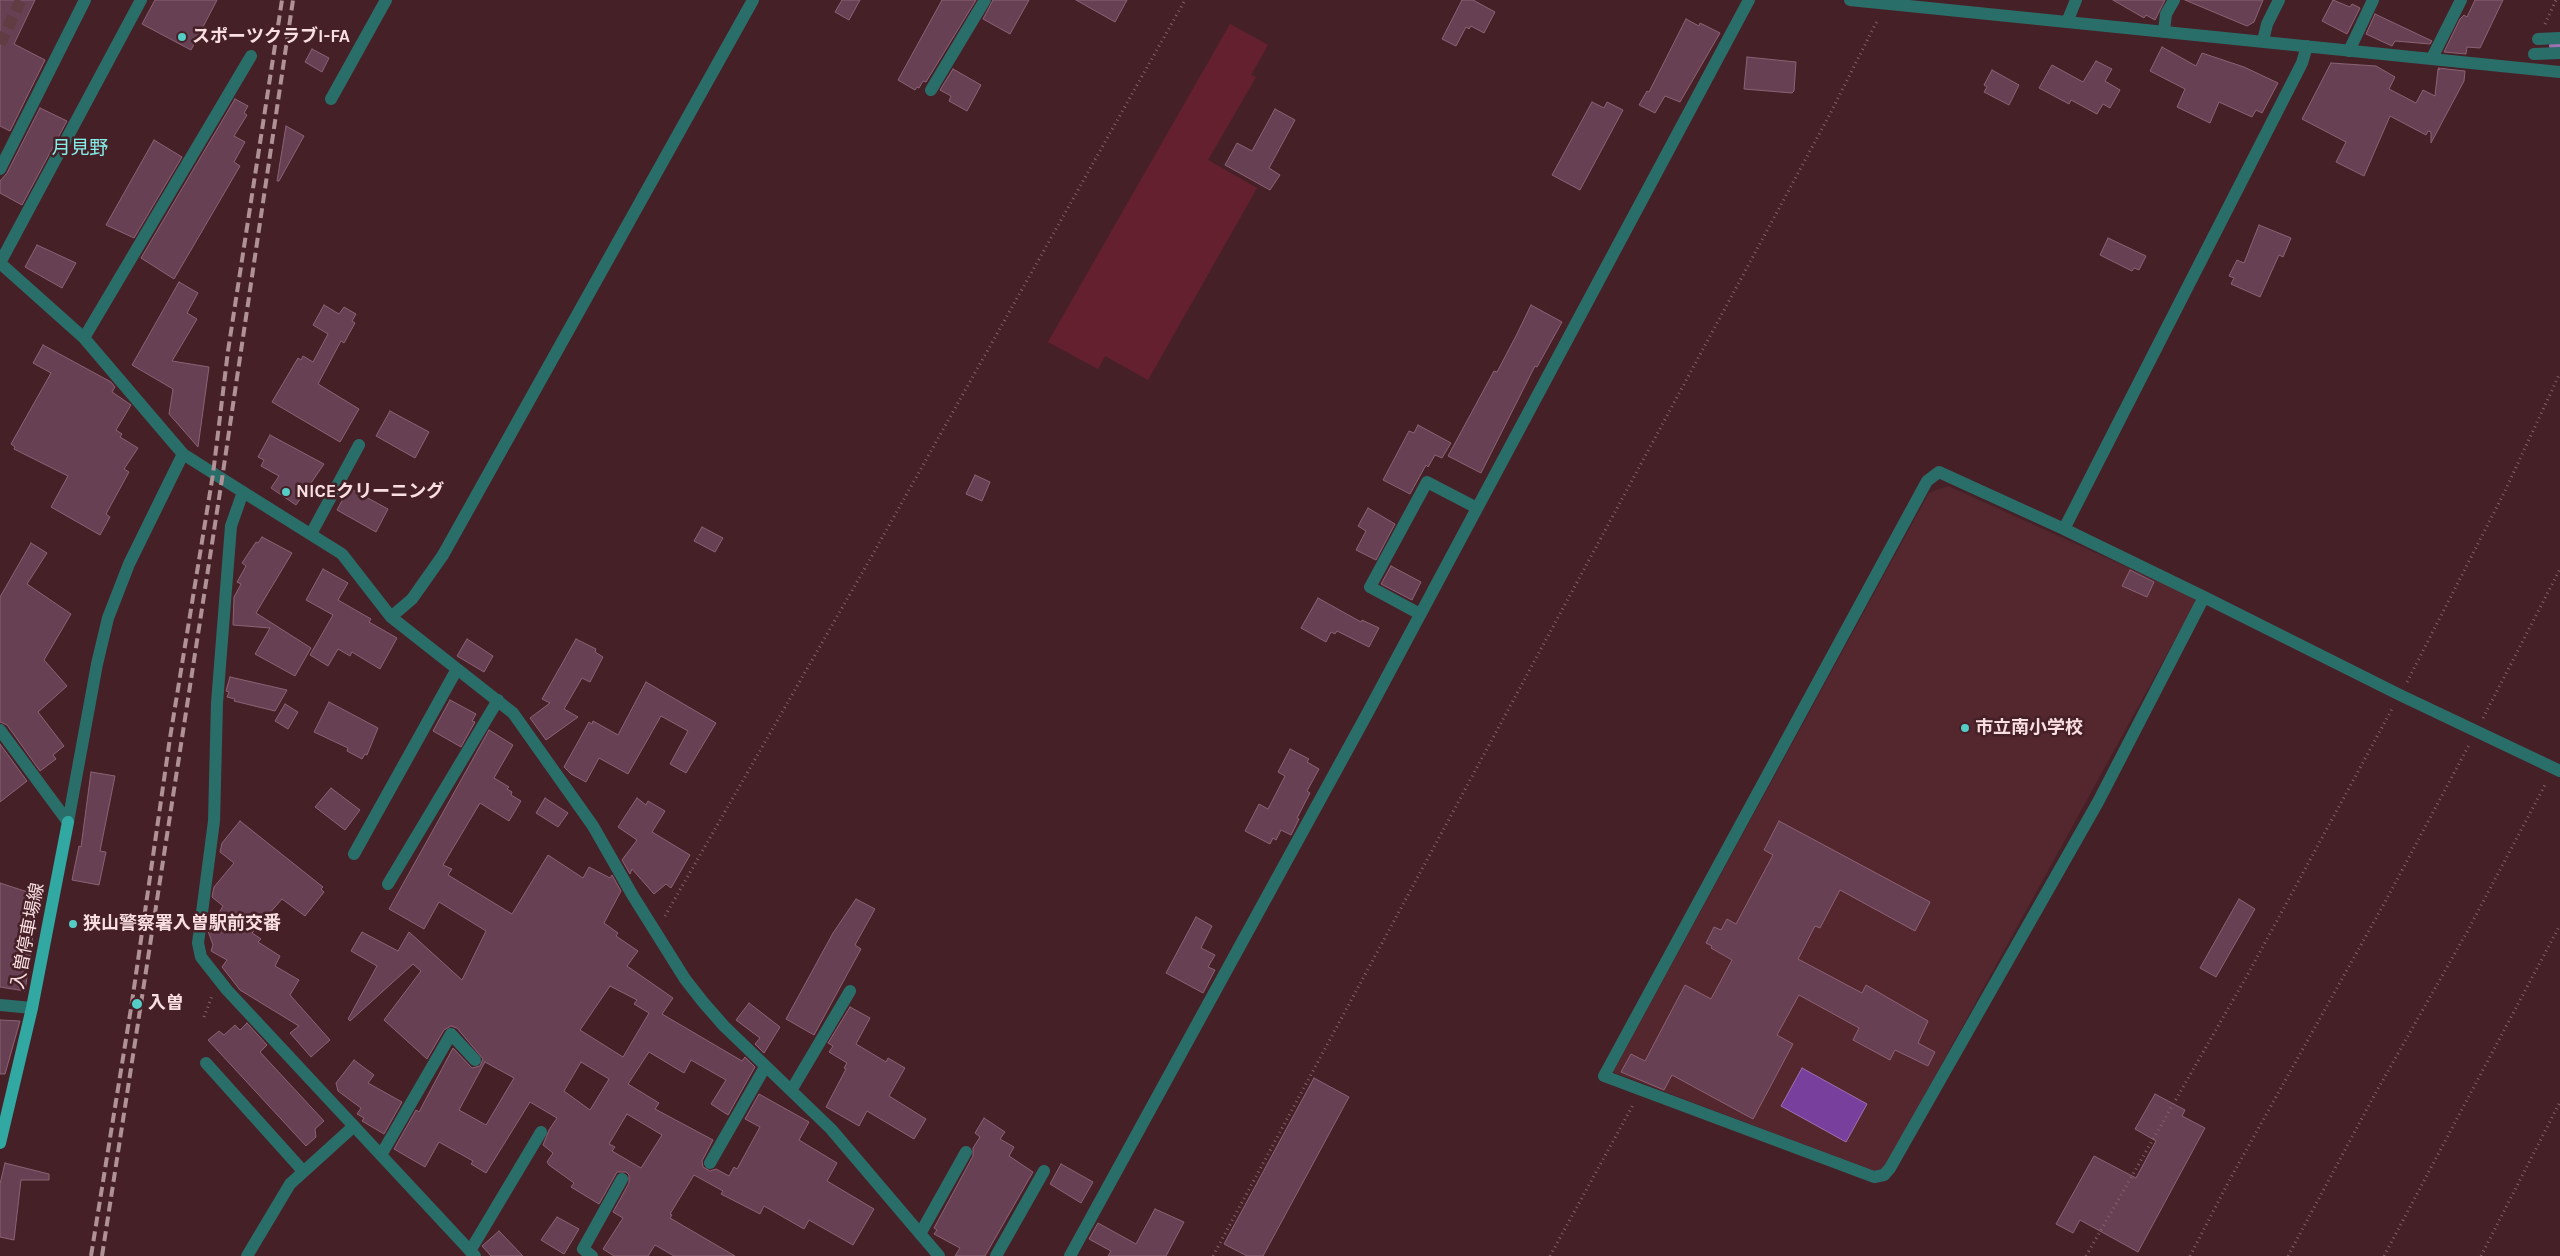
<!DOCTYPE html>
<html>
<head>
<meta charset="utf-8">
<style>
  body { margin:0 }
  canvas { display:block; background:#462027 }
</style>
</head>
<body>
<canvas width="2560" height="1256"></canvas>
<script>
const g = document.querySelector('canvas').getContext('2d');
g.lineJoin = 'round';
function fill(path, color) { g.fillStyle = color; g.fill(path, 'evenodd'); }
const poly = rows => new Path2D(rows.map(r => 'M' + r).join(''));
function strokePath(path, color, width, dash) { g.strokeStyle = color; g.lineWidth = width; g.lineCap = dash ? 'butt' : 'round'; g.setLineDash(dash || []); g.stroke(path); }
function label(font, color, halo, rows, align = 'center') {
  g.font = font + ' Karla,"Noto Sans JP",sans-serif'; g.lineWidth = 5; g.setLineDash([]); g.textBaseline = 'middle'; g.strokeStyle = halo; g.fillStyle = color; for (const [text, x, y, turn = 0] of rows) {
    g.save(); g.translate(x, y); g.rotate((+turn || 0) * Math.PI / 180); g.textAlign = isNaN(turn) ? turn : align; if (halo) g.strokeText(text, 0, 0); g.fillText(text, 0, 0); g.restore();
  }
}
const built = poly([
  [1948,486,2193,597,2195,603,1884,1169,1876,1172,1613,1072,1929,493]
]);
const green = poly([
  [1230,24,1268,45,1251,75,1256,77,1208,160,1257,188,1148,380,1105,356,1098,369,1048,342]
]);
const water = poly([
  [1802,1068,1867,1104,1846,1142,1781,1106,1802,1068]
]);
const stream = poly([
  [2552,46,2560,45]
]);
const building = poly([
  [0,0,35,0,14,44,45,60,10,131,0,126,0,0],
  [155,0,217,0,191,50,142,24,155,0],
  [842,0,860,0,849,20,835,12,842,0],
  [942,0,976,0,926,82,923,81,919,88,917,87,915,90,898,80,942,0],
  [993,0,1029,0,1010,34,983,19,993,0],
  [1076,0,1127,0,1115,22,1076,0],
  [1462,0,1473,0,1495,12,1484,33,1471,26,1469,29,1466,27,1456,46,1442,39,1462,0],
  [2113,0,2165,0,2155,20,2146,15,2144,18,2113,0],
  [2185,0,2263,0,2254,22,2247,26,2185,0],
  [2333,0,2350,7,2352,4,2360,8,2347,34,2322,21,2333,0],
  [2475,0,2503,0,2480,48,2467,47,2466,54,2444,52,2460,19,2464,15,2467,17,2475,0],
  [2375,14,2432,41,2430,44,2395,41,2392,46,2366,34,2375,14],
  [1686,19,1699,26,1700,23,1720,33,1680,102,1665,96,1655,113,1639,105,1647,91,1649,92,1686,19],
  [2162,47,2196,66,2202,53,2244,67,2278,83,2262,113,2256,110,2252,117,2219,102,2210,123,2177,107,2185,89,2150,71,2162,47],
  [312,49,329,58,322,72,305,62,312,49],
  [1747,57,1796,62,1794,91,1792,93,1744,89,1747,57],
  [2096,61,2112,69,2105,81,2120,90,2110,108,2103,104,2097,114,2071,100,2069,104,2039,88,2052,65,2083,82,2096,61],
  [2331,63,2376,66,2395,77,2389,89,2416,103,2423,90,2435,96,2438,69,2440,70,2438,68,2465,71,2464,81,2431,143,2431,132,2428,131,2426,135,2390,116,2364,176,2336,162,2346,142,2302,119,2331,63],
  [953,69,981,85,967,111,949,101,951,96,940,90,953,69],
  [1992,70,2019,85,2009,105,1984,92,1987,87,1984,85,1992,70],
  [235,99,248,106,244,113,247,115,234,136,245,142,234,162,240,166,174,279,141,258,235,99],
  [1592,102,1604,108,1607,102,1623,110,1580,190,1552,175,1592,102],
  [40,108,67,121,22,205,0,193,0,181,7,173,40,108],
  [1275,109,1295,120,1269,168,1280,175,1270,190,1225,165,1237,143,1252,151,1275,109],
  [286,126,304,136,279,181,277,181,286,126],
  [154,140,182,157,134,238,106,225,154,140],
  [2259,225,2291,238,2283,257,2279,255,2260,297,2231,284,2234,278,2229,276,2237,260,2244,263,2259,225],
  [2108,238,2146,256,2139,270,2134,268,2132,271,2100,255,2108,238],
  [37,245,76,263,62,288,25,267,37,245],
  [179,282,198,293,187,313,197,319,172,361,209,367,198,447,169,414,173,389,132,365,179,282],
  [324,305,339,314,344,307,356,314,352,321,355,323,344,343,341,341,318,384,359,409,340,442,272,402,298,358,301,360,303,356,313,362,328,334,313,325,324,305],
  [1531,305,1562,322,1537,367,1535,366,1481,473,1448,456,1494,371,1497,372,1517,334,1531,305],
  [43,345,111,382,115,387,112,392,131,405,116,430,122,434,120,437,138,448,124,469,129,472,106,514,110,517,100,535,51,507,68,476,14,449,15,447,11,444,51,373,33,363,43,345],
  [390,411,429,432,415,458,376,436,390,411],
  [1418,425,1451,443,1442,458,1435,455,1428,467,1426,465,1410,494,1383,480,1409,431,1414,433,1418,425],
  [270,435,324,464,296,505,271,488,279,476,261,466,264,460,258,457,270,435],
  [975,475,990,482,982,501,966,494,975,475],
  [351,489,388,509,376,532,337,510,345,495,347,496,351,489],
  [1368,508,1395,524,1376,560,1356,550,1366,531,1358,526,1368,508],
  [702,527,723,538,715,552,694,541,702,527],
  [262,537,292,553,256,613,311,648,295,676,255,654,270,628,233,625,234,597,241,584,237,582,246,566,242,563,256,542,258,543,262,537],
  [31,543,47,553,27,584,71,614,44,660,67,686,38,712,64,746,53,755,56,759,40,771,7,725,0,722,0,597,31,543],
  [1391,566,1421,582,1412,600,1381,584,1391,566],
  [323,569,348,583,338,600,371,619,369,622,397,638,380,669,352,652,350,656,338,649,328,666,310,655,333,615,306,600,323,569],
  [2130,570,2154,582,2147,597,2122,586,2130,570],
  [1318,598,1361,622,1362,620,1379,628,1369,647,1337,631,1335,634,1331,632,1326,642,1301,628,1318,598],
  [467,639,493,656,484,672,457,656,467,639],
  [576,639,596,649,595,652,603,657,590,682,582,678,564,709,578,717,546,740,530,718,550,703,542,699,576,639],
  [230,677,287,690,275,711,234,701,235,699,227,697,229,692,226,691,230,677],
  [646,682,716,723,686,773,670,764,688,731,661,716,628,774,599,758,586,782,571,774,564,767,589,722,592,724,593,721,618,735,646,682],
  [450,700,476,714,472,721,475,722,461,747,433,731,450,700],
  [329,702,378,728,367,755,365,754,362,759,347,751,348,748,314,732,329,702],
  [285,704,298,712,288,729,275,721,285,704],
  [489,730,513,745,494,778,509,787,507,789,512,792,511,795,521,801,509,821,480,803,443,865,452,869,448,875,512,914,548,855,583,878,589,867,610,878,612,875,621,891,604,923,618,933,616,936,638,951,627,966,673,998,662,1014,742,1061,745,1057,755,1067,728,1115,711,1104,726,1080,691,1060,684,1073,649,1052,628,1084,659,1103,655,1109,713,1140,702,1161,703,1167,710,1171,716,1169,729,1176,734,1167,737,1169,760,1127,745,1119,759,1094,809,1122,799,1140,837,1163,827,1181,874,1209,853,1245,809,1220,804,1229,764,1206,760,1214,721,1194,723,1191,694,1175,670,1214,672,1215,670,1218,735,1256,674,1256,655,1245,648,1256,614,1256,603,1249,623,1218,613,1212,629,1183,629,1175,626,1172,617,1172,599,1204,571,1187,574,1183,549,1165,547,1162,553,1153,543,1145,549,1130,557,1118,530,1102,486,1173,471,1164,473,1161,439,1142,425,1167,394,1149,416,1110,419,1112,453,1048,472,1068,480,1066,483,1059,457,1028,451,1026,444,1030,427,1059,384,1020,421,971,413,964,350,1021,348,1019,377,966,351,951,362,932,398,951,409,932,462,980,486,931,439,902,424,929,389,909,489,730],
  [610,986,637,1000,634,1004,649,1013,623,1057,580,1030,610,986],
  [485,1062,514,1078,486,1125,459,1110,485,1062],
  [581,1062,609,1079,590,1110,564,1091,581,1062],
  [627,1114,662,1135,641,1168,612,1151,615,1147,609,1144,627,1114],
  [0,744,27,781,0,802,0,744],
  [1290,749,1309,759,1307,762,1319,769,1307,791,1310,793,1297,818,1299,819,1291,835,1281,830,1276,840,1273,838,1270,844,1245,831,1259,804,1268,809,1285,776,1278,772,1290,749],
  [91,772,115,776,100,851,106,852,99,885,72,880,79,846,81,847,91,772],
  [331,788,360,810,345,830,315,807,331,788],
  [545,798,568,813,558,827,536,813,545,798],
  [637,798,646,805,648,801,665,811,652,832,690,855,671,888,666,884,654,894,632,869,630,874,622,860,637,840,618,827,637,798],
  [240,821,323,887,321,889,324,892,305,916,282,899,252,933,261,939,258,942,280,956,275,966,299,980,290,995,330,1040,311,1057,290,1033,299,1026,240,990,222,967,227,960,211,951,213,945,208,931,223,906,212,897,214,887,234,863,220,852,222,843,240,821],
  [1779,821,1930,902,1915,931,1840,890,1820,928,1815,926,1798,959,1862,993,1866,985,1928,1021,1918,1043,1935,1052,1928,1066,1895,1050,1890,1060,1853,1040,1859,1028,1799,995,1777,1035,1793,1044,1753,1119,1672,1075,1664,1090,1621,1072,1631,1054,1645,1061,1685,985,1711,999,1732,960,1711,948,1712,946,1706,943,1714,927,1721,930,1727,919,1736,924,1773,855,1764,850,1779,821],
  [0,883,43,897,35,921,25,991,0,987,0,883],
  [856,899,875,909,855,945,861,949,814,1035,786,1019,833,933,856,899],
  [2239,899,2255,909,2216,977,2200,968,2239,899],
  [1196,917,1212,926,1201,948,1215,955,1208,967,1215,970,1203,993,1166,973,1196,917],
  [749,1003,780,1027,764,1053,755,1044,760,1038,736,1020,749,1003],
  [850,1007,870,1018,856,1044,886,1062,888,1058,905,1068,889,1096,926,1119,914,1139,867,1111,859,1126,826,1107,846,1069,844,1068,847,1063,829,1052,833,1046,828,1043,850,1007],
  [0,1020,20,1021,5,1074,0,1074,0,1020],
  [247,1023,267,1045,260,1052,324,1121,315,1129,316,1137,306,1146,208,1040,219,1031,224,1035,235,1025,240,1030,247,1023],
  [354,1060,374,1075,368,1083,402,1102,384,1134,362,1121,364,1118,357,1114,361,1108,338,1091,336,1083,354,1060],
  [1314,1078,1349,1097,1263,1256,1247,1256,1224,1244,1314,1078],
  [2155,1094,2185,1110,2182,1116,2205,1128,2138,1252,2080,1220,2073,1233,2056,1224,2094,1156,2136,1178,2156,1141,2135,1129,2155,1094],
  [984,1118,1005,1132,1000,1139,1014,1147,1009,1156,1033,1172,985,1256,955,1256,960,1248,934,1234,937,1230,934,1228,973,1156,973,1148,980,1137,975,1133,984,1118],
  [5,1163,49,1174,49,1180,21,1180,14,1240,0,1237,0,1184,5,1163],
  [1061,1164,1093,1182,1081,1203,1050,1184,1061,1164],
  [1155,1209,1184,1222,1166,1256,1108,1256,1111,1251,1089,1239,1098,1223,1136,1244,1155,1209],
  [557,1217,579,1229,564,1254,541,1240,557,1217],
  [499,1231,523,1256,491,1256,482,1246,499,1231]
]);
const minorTunnel = poly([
  [0,44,21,0]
]);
const path = poly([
  [2545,24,2556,0],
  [2407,682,2504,493,2560,373],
  [2483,718,2560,569],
  [665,916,869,561,1185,0],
  [204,1017,212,996],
  [1213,1256,1830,114,1878,19],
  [1550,1256,1634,1103],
  [2086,1256,2248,974,2392,709],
  [2190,1256,2229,1181,2385,902,2469,745],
  [2288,1256,2375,1094,2467,932,2546,783],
  [2384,1256,2560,925],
  [2481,1256,2560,1102]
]);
const minor = poly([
  [1850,0,2560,72],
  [2067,22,2076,0],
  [2164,31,2166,14,2174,0],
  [2538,39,2560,38],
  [2263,41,2267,24,2279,0],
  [2349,51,2373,0],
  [2534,54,2560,53],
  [2432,58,2461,0],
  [931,90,985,0],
  [331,99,386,0],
  [0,169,85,0],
  [0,263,84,338,183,454,243,492],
  [0,263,141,0],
  [84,338,251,56],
  [2064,529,2302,63,2307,46],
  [311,534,359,445],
  [2204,597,2098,802,1890,1168,1884,1175,1874,1177,1604,1076,1927,481,1939,472,2064,529,2204,597,2400,695,2560,771],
  [1420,614,1370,587,1427,482,1477,508],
  [391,617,412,599,443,555,753,0],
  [0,730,68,822],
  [68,822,97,664,108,618,129,564,183,454],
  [354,854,457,669],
  [388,884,498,700],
  [0,1005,32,1008],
  [206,1063,303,1171],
  [792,1089,850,991],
  [381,1155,451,1034,475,1060],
  [710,1163,765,1067],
  [920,1234,966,1152],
  [470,1251,541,1132],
  [247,1256,290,1184,354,1126],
  [475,1256,227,990,201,957,198,943,214,821,217,703,231,526,243,492,342,554,391,617,513,713,593,826,633,896,685,979,703,1002,724,1026,831,1129,939,1256],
  [592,1256,583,1249,622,1179],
  [996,1256,1044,1171],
  [1070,1256,1367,714,1749,0]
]);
const major = poly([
  [0,1143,32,1008,68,822]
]);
const rail = poly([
  [91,1256,132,1002,170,738,213,474,228,351,282,0],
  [102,1256,222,479,293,0]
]);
const markers = [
  [182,37,5,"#54cdc7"],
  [286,492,5,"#54cdc7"],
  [1965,728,5,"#54cdc7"],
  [73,924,5,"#54cdc7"],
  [137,1004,6,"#54cdc7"]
];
const poiNames = [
  ["スポーツクラブI-FA",192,37],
  ["NICEクリーニング",296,492],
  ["市立南小学校",1975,728],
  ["狭山警察署入曽駅前交番",83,924],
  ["入曽",148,1004]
];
const streetNames = [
  ["入曽停車場線",28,936,-79]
];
const neighbourhoodNames = [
  ["月見野",80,149]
];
fill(built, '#54272f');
fill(green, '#652030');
fill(water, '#78409c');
strokePath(water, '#9f70b1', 1);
strokePath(stream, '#9f70b1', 6);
fill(building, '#674153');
strokePath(building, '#8b6275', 1);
strokePath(minorTunnel, '#613d43', 12, [12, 6]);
strokePath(path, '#826066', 3, [1, 4]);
strokePath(minor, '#2a6e6a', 12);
strokePath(major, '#31a8a2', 12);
strokePath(rail, '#b09196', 4, [10, 5]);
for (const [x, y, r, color] of markers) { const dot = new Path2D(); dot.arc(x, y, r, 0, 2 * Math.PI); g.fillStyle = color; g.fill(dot); strokePath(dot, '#462027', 2); }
label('bold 18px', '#f9dfe2', '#462027', poiNames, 'left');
label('18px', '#f9dfe2', '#462027', streetNames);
label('19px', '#84efe8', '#462027', neighbourhoodNames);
</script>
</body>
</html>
